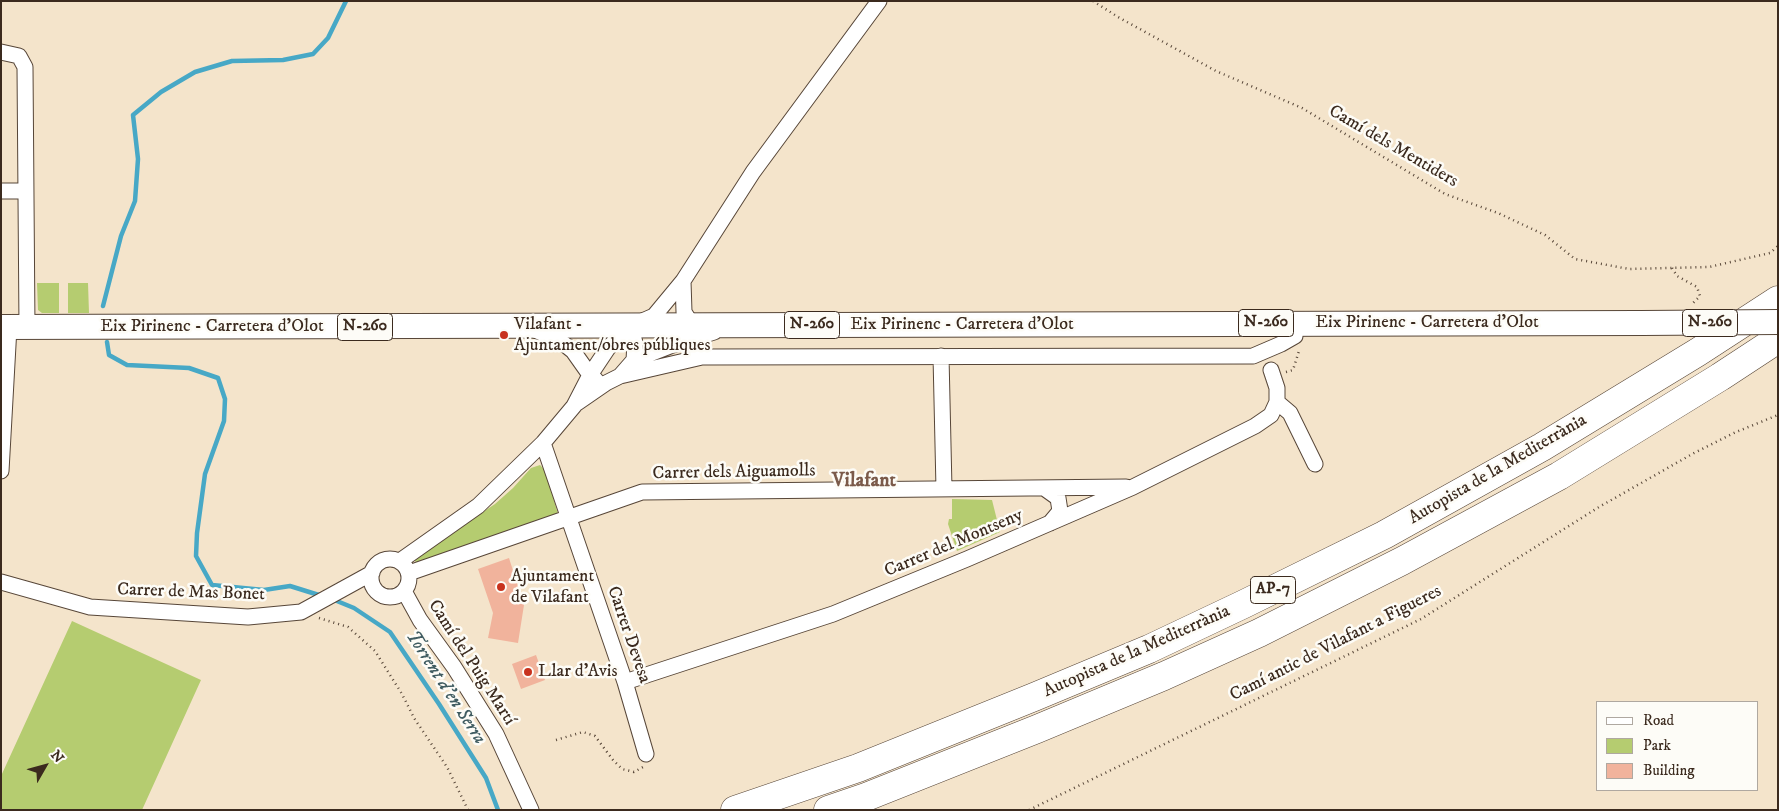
<!DOCTYPE html>
<html>
<head>
<meta charset="utf-8">
<style>
  body { margin:0 }
  #map { position:relative; width:1779px; height:811px; overflow:hidden; background:#f4e4cb; font-family:"IM FELL DW Pica",serif }
  canvas { display:block }
  .frame { position:absolute; inset:0; border:2px solid #3b2a1e; pointer-events:none }
  .legend { position:absolute; left:1596px; top:701px; width:162px; height:90px; box-sizing:border-box; background:#fdfcf7; border:1px solid #afa8a0; margin:0; padding:6px 9px; list-style:none; font-size:15px; color:#3b2a1e }
  .legend li { display:flex; align-items:center; gap:10px; height:25px }
  .legend b { width:25px; border:1px solid #afa8a0 }
  .north { position:absolute; left:20px; top:741px; width:50px; height:50px; -webkit-text-stroke:4px #fdfcf7; paint-order:stroke; rotate:52deg; font-size:14px; font-weight:700; line-height:20px; text-align:center; color:#3b2a1e }
  .north::after { content:''; display:block; margin:auto; width:18px; height:22px; background:#3b2a1e; clip-path:polygon(50% 0,100% 100%,50% 72%,0 100%) }
</style>
</head>
<body>
<div id="map">
<canvas width="1779" height="811"></canvas>
<div class="frame"></div>
<ul class="legend">
<li><b style="height:6px;background:#fff"></b>Road</li>
<li><b style="height:14px;background:#b5cc70"></b>Park</li>
<li><b style="height:14px;background:#f1b39c"></b>Building</li>
</ul>
<div class="north">N</div>
</div>
<script>
const g = document.querySelector('canvas').getContext('2d');
g.lineJoin = 'round';
function fill(path, color) { g.fillStyle = color; g.fill(path, 'evenodd'); }
const poly = rows => new Path2D(rows.map(r => 'M' + r).join(''));
function strokePath(path, color, width, dash) { g.strokeStyle = color; g.lineWidth = width; g.lineCap = dash ? 'butt' : 'round'; g.setLineDash(dash || []); g.stroke(path); }
function label(font, color, halo, rows, align = 'center') {
  g.font = font + ' "IM FELL DW Pica",serif'; g.lineWidth = 5; g.setLineDash([]); g.textBaseline = 'middle'; g.strokeStyle = halo; g.fillStyle = color; for (const [text, x, y, turn = 0] of rows) {
    g.save(); g.translate(x, y); g.rotate((+turn || 0) * Math.PI / 180); g.textAlign = isNaN(turn) ? turn : align; if (halo) g.strokeText(text, 0, 0); g.fillText(text, 0, 0); g.restore();
  }
}
const green = poly([
  [37,283,59,283,59,313,42,313,38,310],
  [68,283,88,283,89,313,68,313],
  [540,465,545,470,558,514,417,563,414,560,415,557,495,504,513,488,531,468],
  [952,499,992,500,1000,532,957,551,948,524,949,519,952,519],
  [72,621,201,680,142,810,1,810,1,776]
]);
const stream = poly([
  [103,306,121,236,135,201,138,159,133,115,161,92,195,72,232,61,283,60,313,54,328,38,346,1],
  [107,342,109,355,127,365,189,368,218,378,225,399,224,421,205,474,197,533,196,556,212,585,264,590,290,586,322,596],
  [332,599,354,608,390,632,439,704,486,778,498,810]
]);
const building = poly([
  [509,558,524,605,518,643,488,638,493,613,478,569],
  [536,655,545,680,521,689,512,664]
]);
const path = poly([
  [1093,1,1118,17,1216,71,1302,108,1445,194,1498,213,1545,235,1575,259,1629,269,1709,267,1770,253,1778,246],
  [1672,268,1677,276,1697,287,1700,296,1693,303],
  [1286,372,1293,370,1299,351],
  [319,618,348,627,375,651,402,694,414,718,447,767,468,810],
  [556,740,583,732,595,736,613,760,622,769,634,772,643,767],
  [1029,810,1421,619,1599,507,1694,453,1736,432,1778,415]
]);
const street = poly([
  [1,52,19,56,25,67,27,328],
  [1,191,25,191],
  [683,281,684,312,692,325],
  [631,326,635,343,634,360],
  [533,329,563,343,573,351,590,375,596,380],
  [941,356,944,489],
  [620,376,702,357,1253,356,1281,344,1295,336,1296,323],
  [1277,402,1290,413,1315,464],
  [577,403,606,383,620,376,634,360,670,346,714,332],
  [543,443,625,682,646,754],
  [1,471,9,327],
  [1044,488,1058,498,1060,511,1050,523],
  '371 578a19 19 0 1 1 38 0a19 19 0 1 1-38 0Z',
  [400,561,478,506,543,443,574,406,590,375,608,348,631,326,654,316,683,281,753,172,879,1],
  [409,573,642,492,1126,487],
  [1,582,90,607,248,617,301,612,372,573],
  [404,591,420,620,454,667,496,734,531,810],
  [625,682,833,614,967,559,1133,487,1255,426,1271,415,1277,402,1277,388,1271,370]
]);
const primary = poly([
  [1,327,1642,323]
]);
const highway = poly([
  [735,810,858,768,1034,697,1149,649,1244,604,1384,535,1542,447,1698,352,1778,300],
  [828,810,866,797,1037,729,1164,676,1259,633,1402,561,1559,476,1720,377,1778,339]
]);
const primaryBridge = poly([
  [1642,323,1778,322]
]);
const markers = [
  [504,335,5,"#c8321e"],
  [501,587,5,"#c8321e"],
  [528,672,5,"#c8321e"]
];
const shields = [
  [1266,323,55],
  [1710,323,55],
  [812,325,55],
  [365,327,55],
  [1273,590,45]
];
const shieldNames = [
  ["N-260",1266,323],
  ["N-260",1710,323],
  ["N-260",812,325],
  ["N-260",365,327],
  ["AP-7",1273,590]
];
const streetNames = [
  ["Camí dels Mentiders",1393,147,30],
  ["Eix Pirinenc - Carretera d'Olot",1427,323],
  ["Eix Pirinenc - Carretera d'Olot",962,325],
  ["Eix Pirinenc - Carretera d'Olot",212,327],
  ["Autopista de la Mediterrània",1498,470,-30],
  ["Carrer dels Aiguamolls",734,473,-1],
  ["Carrer del Montseny",954,544,-23],
  ["Carrer de Mas Bonet",191,593,2],
  ["Carrer Devesa",628,635,71],
  ["Camí antic de Vilafant a Figueres",1336,644,-27],
  ["Autopista de la Mediterrània",1137,652,-24],
  ["Camí del Puig Martí",471,663,57]
];
const poiNames = [
  ["Vilafant -",514,325],
  ["Ajuntament/obres públiques",514,346],
  ["Ajuntament",511,577],
  ["de Vilafant",511,598],
  ["Llar d'Avis",538,672]
];
const waterNames = [
  ["Torrent d'en Serra",445,688,57]
];
const quarterNames = [
  ["Vilafant",864,482]
];
fill(green, '#b5cc70');
strokePath(stream, '#47a8c6', 4.5);
fill(building, '#f1b39c');
strokePath(street, '#574638', 17);
strokePath(primary, '#574638', 26);
strokePath(highway, '#574638', 29);
strokePath(path, '#574638', 2.5, [1, 4]);
strokePath(street, '#fff', 15);
strokePath(primary, '#fff', 24);
strokePath(highway, '#fff', 28);
strokePath(primaryBridge, '#574638', 26, []);
strokePath(primaryBridge, '#fff', 24);
for (const [x, y, r, color] of markers) { const dot = new Path2D(); dot.arc(x, y, r, 0, 2 * Math.PI); g.fillStyle = color; g.fill(dot); strokePath(dot, '#fdfcf7', 2); }
for (const [x, y, w] of shields) { const box = new Path2D(); box.roundRect(x - w / 2, y - 13.5, w, 27, 4); g.fillStyle = '#fdfcf7'; g.fill(box); strokePath(box, '#3b2a1e', 1); }
label('bold 16px', '#3b2a1e', null, shieldNames);
label('18px', '#3b2a1e', '#fdfcf7', streetNames);
label('18px', '#3b2a1e', '#fdfcf7', poiNames, 'left');
label('italic 19px', '#405c61', '#fdfcf7', waterNames);
label('bold 20px', '#7b5a4a', '#fdfcf7', quarterNames);
</script>
</body>
</html>
